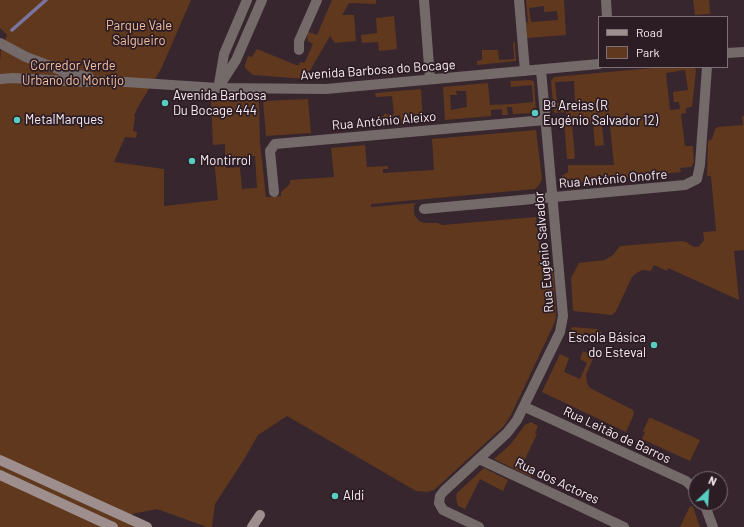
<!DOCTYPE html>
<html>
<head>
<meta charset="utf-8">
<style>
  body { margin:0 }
  #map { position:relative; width:744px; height:527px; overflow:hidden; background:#37262e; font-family:Barlow,sans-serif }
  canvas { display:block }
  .legend { position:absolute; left:598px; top:16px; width:130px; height:52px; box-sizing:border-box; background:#2c1c24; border:1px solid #7e7077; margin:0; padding:5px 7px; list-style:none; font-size:12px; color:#f9edf3 }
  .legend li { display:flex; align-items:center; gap:8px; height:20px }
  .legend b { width:20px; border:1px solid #7e7077 }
  .north { position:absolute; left:688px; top:471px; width:40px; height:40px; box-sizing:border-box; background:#2c1c24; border:1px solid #7e7077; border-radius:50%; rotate:25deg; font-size:11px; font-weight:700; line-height:16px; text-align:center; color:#f9edf3 }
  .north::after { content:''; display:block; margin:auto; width:14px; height:18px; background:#57cec2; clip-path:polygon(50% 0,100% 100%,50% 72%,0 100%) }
</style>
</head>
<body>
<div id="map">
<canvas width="744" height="527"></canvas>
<ul class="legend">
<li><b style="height:5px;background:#9e8e8d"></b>Road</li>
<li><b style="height:11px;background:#60381e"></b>Park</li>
</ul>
<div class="north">N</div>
</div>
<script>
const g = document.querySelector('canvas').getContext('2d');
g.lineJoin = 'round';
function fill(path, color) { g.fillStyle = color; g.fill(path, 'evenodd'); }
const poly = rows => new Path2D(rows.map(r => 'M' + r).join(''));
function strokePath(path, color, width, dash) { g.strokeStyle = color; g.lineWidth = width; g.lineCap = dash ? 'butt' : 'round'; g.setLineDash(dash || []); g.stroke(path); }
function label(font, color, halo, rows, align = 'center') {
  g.font = font + ' Barlow,sans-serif'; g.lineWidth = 3.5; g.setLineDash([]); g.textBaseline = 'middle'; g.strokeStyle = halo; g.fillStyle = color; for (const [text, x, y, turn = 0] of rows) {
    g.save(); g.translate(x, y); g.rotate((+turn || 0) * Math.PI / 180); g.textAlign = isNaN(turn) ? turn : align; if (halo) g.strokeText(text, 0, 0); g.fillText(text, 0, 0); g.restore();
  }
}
const green = poly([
  [0,0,191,0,161,69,138,107,134,116,135,117,133,131,137,132,136,138,125,137,114,162,164,169,164,206,218,200,214,158,225,159,226,168,240,167,242,189,257,188,255,156,225,158,225,144,213,145,211,101,259,101,260,143,266,197,281,196,281,192,290,184,290,180,334,177,331,148,365,145,367,167,388,166,388,169,383,169,383,173,434,170,432,139,536,130,542,179,539,185,535,189,371,204,371,207,416,203,414,205,414,212,415,216,419,221,424,223,438,223,442,225,536,217,541,266,553,266,556,314,555,322,511,415,504,426,434,490,427,492,416,491,287,416,258,435,243,461,215,504,212,527,207,527,157,509,132,514,134,527,0,527,0,62,1,49,7,35,0,28],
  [332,0,376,0,376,4,349,3,342,15,354,15,356,41,335,43,330,36,305,79,253,75,245,68,245,65,248,56,252,57,257,49,296,65,299,65,300,62,303,63,305,62,313,44,308,41,307,36,308,32,317,35],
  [526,0,564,0,566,35,527,38,526,23,528,22],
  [544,6,544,12,557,11,558,20,531,22,529,8],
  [693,0,709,0,710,14,695,15],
  [394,16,397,49,379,51,378,42,362,43,361,35,377,33,376,18],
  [515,42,516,61,477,65,477,61,482,60,482,50,498,50,499,60,514,59,513,43],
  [664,67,695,68,696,71,692,106,691,107,686,108,686,113,681,114,685,146,693,146,694,162,691,167,680,168,681,172,566,184,562,181,562,176,568,172,568,165,614,165,609,116,597,117,598,124,602,124,604,145,595,146,593,124,582,125,582,123,572,124,575,156,574,159,567,159,564,119,567,119,566,112,554,113,551,81,554,77],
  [685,70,688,90,673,92,674,102,679,102,680,109,670,110,666,73],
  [574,81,575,102,557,103,555,82],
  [531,80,534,82,536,111,533,113,513,114,512,107,507,107,508,115,502,115,502,109,491,110,491,116,445,120,443,87,488,83,490,105,512,104,533,102,532,85,511,87,510,81],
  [456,91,466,91,467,107,451,110,450,95,457,95],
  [421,89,423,122,401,125,400,115,394,116,394,119,386,120,386,126,378,126,377,117,384,116,384,114,394,114,392,96,376,97,375,93],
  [308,99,311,133,266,136,263,101],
  [742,116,744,116,744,250,734,251,739,300,668,268,667,271,654,265,651,271,642,270,635,274,632,277,616,311,612,315,573,311,571,278,579,263,605,260,613,255,620,246,682,241,686,242,694,247,698,247,703,242,704,239,703,232,716,231,711,176,707,176,708,141,712,139,715,129,718,127,743,125],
  [572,327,597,329,602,333,603,337,602,339,585,332,580,343,568,337],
  [583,351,594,356,586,375,587,383,590,388,633,410,634,414,626,432,542,392,560,354,569,358,564,372,580,379,587,363,580,359],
  [649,418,651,418,700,440,690,461,642,439,645,432,643,431],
  [531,422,538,426,535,433,537,434,524,461,536,467,531,477,494,459,510,445,525,425],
  [484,468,508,480,503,491,480,479,465,509,458,506,456,498,457,493],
  [690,506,693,507,700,527,680,527]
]);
const stream = poly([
  [12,30,46,0]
]);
const street = poly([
  [424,0,430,79],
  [519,0,525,71],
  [606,0,607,17],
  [0,43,26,57,69,73,89,77],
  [299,50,299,41,317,0],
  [727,53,744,52],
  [0,79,13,78,86,82,110,81,218,88,326,89,599,64],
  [219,84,224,54,247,0],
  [218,88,236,60,262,0],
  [274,192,270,151,275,144,545,120],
  [424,209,685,185,697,179,700,165,707,67],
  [525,407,686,481,696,490],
  [479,459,624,527],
  [704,503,713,527],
  [479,527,443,510,439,503,440,496,444,491,507,433,517,420,560,332,563,316,541,70]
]);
const secondary = poly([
  [0,460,147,527],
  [0,475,113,527],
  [252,527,260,515]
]);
const markers = [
  [165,103,4,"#57cec2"],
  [535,113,4,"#57cec2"],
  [17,120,4,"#57cec2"],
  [192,161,4,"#57cec2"],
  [654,345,4,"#57cec2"],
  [335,496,4,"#57cec2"]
];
const parkNames = [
  ["Parque Vale",139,26],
  ["Salgueiro",139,41],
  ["Corredor Verde",73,66],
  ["Urbano do Montijo",73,81]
];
const streetNames = [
  ["Avenida Barbosa do Bocage",378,70,-4],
  ["Rua António Aleixo",384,121,-5],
  ["Rua António Onofre",613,179,-5],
  ["Rua Eugénio Salvador",544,252,-95],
  ["Rua Leitão de Barros",617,435,25],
  ["Rua dos Actores",557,481,25]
];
const poiNames = [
  ["Avenida Barbosa",173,96],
  ["Du Bocage 444",173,111],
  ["Bº Areias (R",543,106],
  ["Eugénio Salvador 12)",543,121],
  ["MetalMarques",25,120],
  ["Montirrol",200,161],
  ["Escola Básica",646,338,"right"],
  ["do Esteval",646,353,"right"],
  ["Aldi",343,496]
];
fill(green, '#60381e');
strokePath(stream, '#7a759f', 3.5);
strokePath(street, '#756a6a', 10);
strokePath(secondary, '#9e8e8d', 10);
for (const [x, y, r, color] of markers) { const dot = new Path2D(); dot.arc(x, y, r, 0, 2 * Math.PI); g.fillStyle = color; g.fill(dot); strokePath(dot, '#2c1c24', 1.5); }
label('13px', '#f5c0a0', '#2c1c24', parkNames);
label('13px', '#f9edf3', '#2c1c24', streetNames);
label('13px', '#f9edf3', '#2c1c24', poiNames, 'left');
</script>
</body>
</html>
